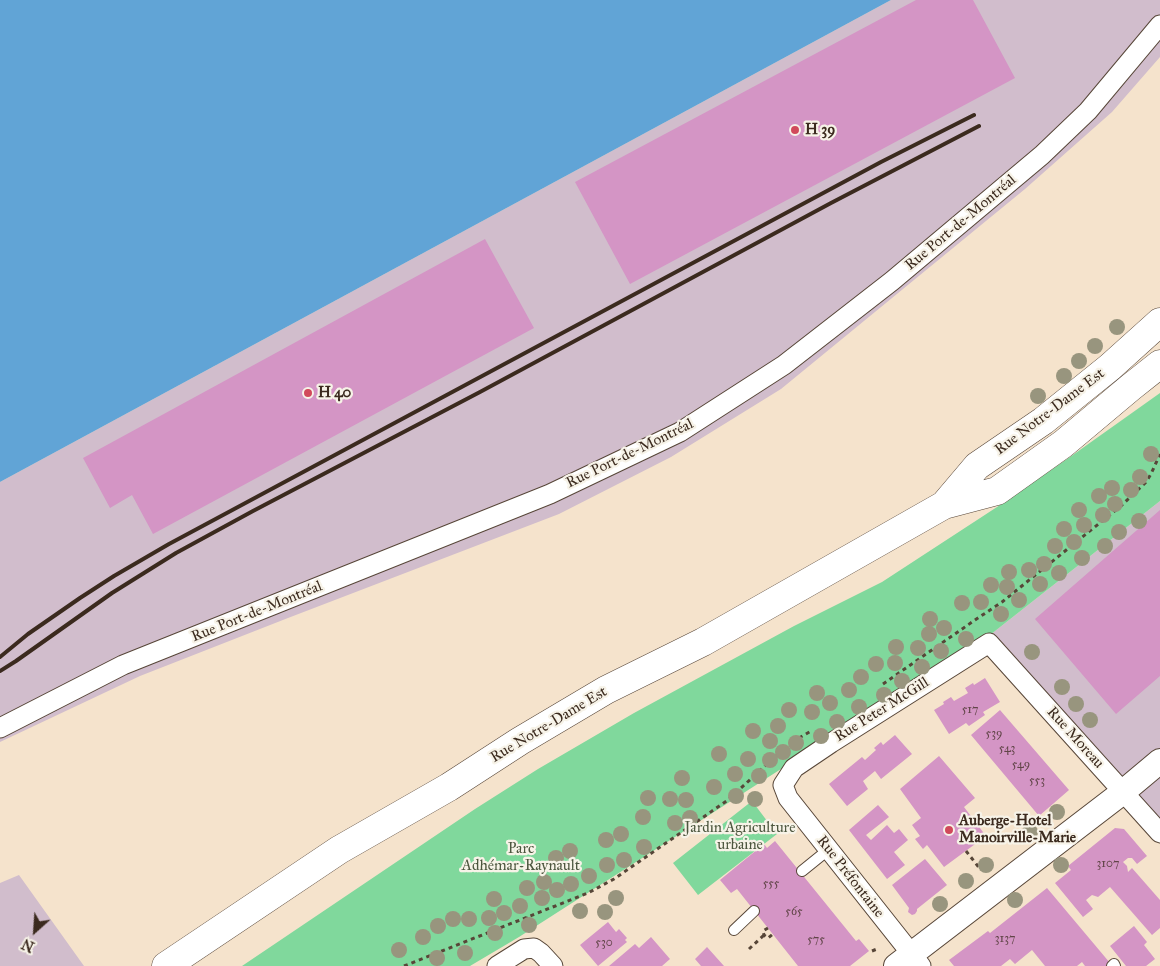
<!DOCTYPE html>
<html>
<head>
<meta charset="utf-8">
<style>
  body { margin:0 }
  #map { position:relative; width:1160px; height:966px; overflow:hidden; background:#f5e3cc; font-family:"IM FELL Great Primer",serif }
  canvas { display:block }
  .north { position:absolute; left:10px; top:906px; width:50px; height:50px; -webkit-text-stroke:4px #f7f3e8; paint-order:stroke; rotate:206deg; font-size:14px; font-weight:700; line-height:20px; text-align:center; color:#3b2a1e }
  .north::after { content:''; display:block; margin:auto; width:18px; height:22px; background:#3b2a1e; clip-path:polygon(50% 0,100% 100%,50% 72%,0 100%) }
</style>
</head>
<body>
<div id="map">
<canvas width="1160" height="966"></canvas>
<div class="north">N</div>
</div>
<script>
const g = document.querySelector('canvas').getContext('2d');
g.lineJoin = 'round';
function fill(path, color) { g.fillStyle = color; g.fill(path, 'evenodd'); }
const poly = rows => new Path2D(rows.map(r => 'M' + r).join(''));
function strokePath(path, color, width, dash) { g.strokeStyle = color; g.lineWidth = width; g.lineCap = dash ? 'butt' : 'round'; g.setLineDash(dash || []); g.stroke(path); }
function label(font, color, halo, rows, align = 'center') {
  g.font = font + ' "IM FELL Great Primer",serif'; g.lineWidth = 4.5; g.setLineDash([]); g.textBaseline = 'middle'; g.strokeStyle = halo; g.fillStyle = color; for (const [text, x, y, turn = 0] of rows) {
    g.save(); g.translate(x, y); g.rotate((+turn || 0) * Math.PI / 180); g.textAlign = isNaN(turn) ? turn : align; if (halo) g.strokeText(text, 0, 0); g.fillText(text, 0, 0); g.restore();
  }
}
const industrial = poly([
  [891,0,1160,0,1160,57,1112,112,1025,189,781,389,671,457,559,514,288,618,140,676,0,742,0,482],
  [1160,501,1160,831,990,635],
  [19,875,84,966,0,966,0,883]
]);
const green = poly([
  [1160,393,1160,501,990,635,519,937,470,966,242,966,475,809,538,769,634,713,794,626,882,582,997,507,1070,457],
  [752,801,777,834,698,895,673,863]
]);
const water = poly([
  [0,0,891,0,0,482]
]);
const building = poly([
  [916,0,973,0,1015,78,630,284,575,182],
  [485,239,534,328,153,534,132,495,110,508,83,458],
  [1160,510,1160,676,1116,714,1035,619],
  [985,678,1000,702,983,712,985,715,969,726,966,723,949,734,934,710,944,704,943,702,951,697,954,701,968,693,965,688,973,683,974,685],
  [1000,710,1069,790,1039,816,971,735],
  [895,735,912,754,881,779,875,771,863,781,868,789,847,806,829,784,862,757,865,760,876,750,874,748,881,742,883,745],
  [939,756,975,798,964,807,986,836,944,867,927,845,923,849,915,839,920,836,912,825,921,818,900,789],
  [878,805,889,817,866,835,871,840,887,825,894,833,899,829,908,840,894,852,905,865,887,879,849,830],
  [1115,828,1124,829,1147,856,1137,864,1132,858,1128,858,1123,862,1127,866,1128,872,1132,868,1160,900,1160,928,1152,935,1110,887,1098,897,1092,895,1086,900,1093,909,1083,917,1055,883,1071,870,1068,866],
  [775,841,856,941,859,939,869,951,850,966,798,966,737,889,731,893,720,880,764,844,767,848],
  [925,859,947,885,917,909,917,911,915,914,912,915,908,912,909,908,892,885],
  [1047,888,1110,963,1106,966,1085,966,1082,962,1077,966,1045,966,1032,950,1015,964,1010,959,1001,966,954,966,949,960,988,931,990,933],
  [608,922,616,932,619,929,627,938,625,940,627,942,598,966,580,945],
  [1134,926,1147,942,1144,945,1155,959,1146,966,1126,966,1110,946],
  [651,937,670,959,662,966,609,966,635,944,639,948],
  [707,947,724,966,701,966,695,959]
]);
const path = poly([
  [883,684,975,620,1002,602,1122,505,1146,482,1151,474,1160,454],
  [799,738,811,731],
  [966,851,981,870],
  [526,917,531,931],
  [768,928,763,931,764,935,768,938,773,934],
  [749,949,764,935],
  [872,951,877,949],
  [404,966,588,893,614,879,728,800,778,754]
]);
const service = poly([
  [802,871,828,850],
  [734,930,754,911],
  [1112,966,1114,964,1115,966]
]);
const minor = poly([
  [0,728,123,665,550,494,680,432,784,365,892,281,1042,155,1088,111,1160,25],
  [497,966,524,949,534,948,541,953,553,966],
  [921,966,788,798,783,785,794,768,831,743,989,643,1160,833]
]);
const tertiary = poly([
  [896,966,1123,792,1160,761]
]);
const primary = poly([
  [944,505,977,466,1043,421,1110,367,1160,322],
  [166,966,339,850,449,787,520,741,606,690,703,642,944,505,997,491,1063,444,1131,387,1160,364]
]);
const rail = poly([
  [0,657,28,634,80,598,114,576,169,544,881,162,974,115],
  [0,671,16,661,112,593,176,553,253,511,480,392,831,203,979,126]
]);
const trees = [
  [1117,327],
  [1095,346],
  [1079,361],
  [1064,376],
  [1038,396],
  [1151,454],
  [1140,477],
  [1112,488],
  [1131,490],
  [1099,496],
  [1115,504],
  [1079,510],
  [1103,515],
  [1139,521],
  [1084,525],
  [1064,529],
  [1119,532],
  [1074,542],
  [1055,546],
  [1105,546],
  [1082,558],
  [1044,564],
  [1029,570],
  [1009,572],
  [1059,573],
  [1040,584],
  [991,585],
  [1007,587],
  [1019,600],
  [981,602],
  [962,603],
  [1001,614],
  [930,619],
  [944,628],
  [929,634],
  [966,639],
  [896,647],
  [918,648],
  [941,651],
  [1032,652],
  [895,663],
  [876,664],
  [922,667],
  [861,677],
  [902,681],
  [1062,687],
  [849,690],
  [817,693],
  [884,695],
  [830,703],
  [1076,704],
  [859,707],
  [789,710],
  [812,712],
  [1090,720],
  [837,722],
  [778,726],
  [753,731],
  [821,736],
  [770,741],
  [796,743],
  [783,752],
  [719,754],
  [748,759],
  [770,760],
  [735,774],
  [759,776],
  [682,778],
  [714,787],
  [736,796],
  [648,798],
  [670,799],
  [755,799],
  [686,800],
  [1057,812],
  [643,817],
  [690,818],
  [675,823],
  [1030,832],
  [621,834],
  [606,840],
  [644,847],
  [570,851],
  [556,858],
  [624,860],
  [607,865],
  [986,865],
  [1061,865],
  [589,876],
  [966,881],
  [544,882],
  [571,884],
  [527,888],
  [557,890],
  [542,898],
  [616,898],
  [494,899],
  [1015,900],
  [940,904],
  [520,906],
  [580,911],
  [605,912],
  [504,913],
  [489,918],
  [453,919],
  [469,919],
  [529,925],
  [438,926],
  [495,933],
  [423,937],
  [399,950],
  [465,953],
  [437,958]
];
const markers = [
  [795,130,5,"#d1495b"],
  [308,393,5,"#d1495b"],
  [949,830,5,"#d1495b"]
];
const numberNames = [
  ["517",970,710],
  ["539",994,734],
  ["543",1007,749],
  ["549",1021,765],
  ["553",1037,781],
  ["3107",1108,864],
  ["555",771,884],
  ["565",794,912],
  ["3137",1005,939],
  ["575",816,940],
  ["530",604,943]
];
const poiNames = [
  ["H 39",805,130],
  ["H 40",318,393],
  ["Auberge-Hotel",959,821],
  ["Manoirville-Marie",959,838]
];
const streetNames = [
  ["Rue Port-de-Montréal",961,223,-40],
  ["Rue Notre-Dame Est",1050,412,-37],
  ["Rue Port-de-Montréal",630,454,-26],
  ["Rue Port-de-Montréal",257,612,-22],
  ["Rue Peter McGill",882,710,-32],
  ["Rue Notre-Dame Est",549,725,-31],
  ["Rue Moreau",1075,738,48],
  ["Rue Préfontaine",850,877,52]
];
const parkNames = [
  ["Jardin Agriculture",740,828],
  ["urbaine",740,845],
  ["Parc",521,849],
  ["Adhémar-Raynault",521,866]
];
fill(industrial, '#d1bdcc');
fill(green, '#80d89c');
fill(water, '#61a4d6');
fill(building, '#d495c5');
strokePath(service, '#574638', 12);
strokePath(minor, '#574638', 21);
strokePath(tertiary, '#574638', 26);
strokePath(primary, '#574638', 29);
strokePath(path, '#574638', 3, [4, 4]);
strokePath(service, '#fff', 10);
strokePath(minor, '#fff', 19);
strokePath(tertiary, '#fff', 24);
strokePath(primary, '#fff', 28);
strokePath(rail, '#3b2a1e', 4);
g.fillStyle = '#98957e';
for (const [x, y] of trees) { g.beginPath(); g.arc(x, y, 8, 0, 2 * Math.PI); g.fill(); }
for (const [x, y, r, color] of markers) { const dot = new Path2D(); dot.arc(x, y, r, 0, 2 * Math.PI); g.fillStyle = color; g.fill(dot); strokePath(dot, '#f7f3e8', 2); }
label('12px', '#614548', null, numberNames);
label('bold 15px', '#3b2a1e', '#f7f3e8', poiNames, 'left');
label('15px', '#3b2a1e', '#f7f3e8', streetNames);
label('15px', '#4c563e', '#f7f3e8', parkNames);
</script>
</body>
</html>
